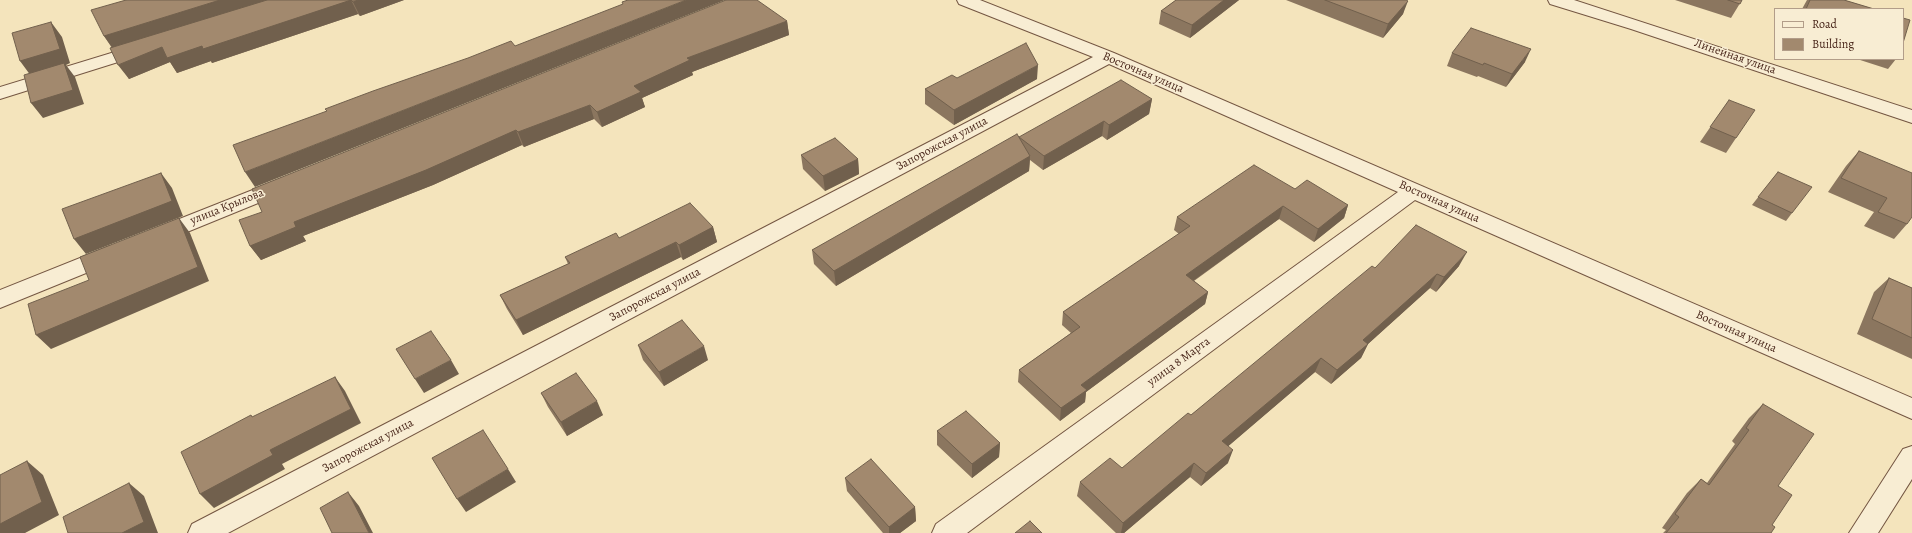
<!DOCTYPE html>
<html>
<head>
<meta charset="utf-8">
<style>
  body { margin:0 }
  #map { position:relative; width:1912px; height:533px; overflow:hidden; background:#f4e4bc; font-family:Alegreya,serif }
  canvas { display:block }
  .legend { position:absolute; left:1774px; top:8px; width:130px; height:52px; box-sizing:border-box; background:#f8edd3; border:1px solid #b29d89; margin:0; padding:5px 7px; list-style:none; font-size:12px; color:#49261a }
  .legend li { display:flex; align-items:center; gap:8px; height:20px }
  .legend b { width:20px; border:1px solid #b29d89 }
</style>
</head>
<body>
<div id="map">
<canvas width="1912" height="533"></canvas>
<ul class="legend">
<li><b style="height:5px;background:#f8edd3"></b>Road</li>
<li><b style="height:11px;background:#a2896e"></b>Building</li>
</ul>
</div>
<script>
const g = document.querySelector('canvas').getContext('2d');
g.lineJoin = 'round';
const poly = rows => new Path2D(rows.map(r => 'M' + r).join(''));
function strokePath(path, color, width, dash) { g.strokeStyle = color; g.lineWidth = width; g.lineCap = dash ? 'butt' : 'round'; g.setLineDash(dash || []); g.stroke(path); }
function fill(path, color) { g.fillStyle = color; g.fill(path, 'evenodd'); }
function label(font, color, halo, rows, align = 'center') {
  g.font = font + ' Alegreya,serif'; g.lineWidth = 3; g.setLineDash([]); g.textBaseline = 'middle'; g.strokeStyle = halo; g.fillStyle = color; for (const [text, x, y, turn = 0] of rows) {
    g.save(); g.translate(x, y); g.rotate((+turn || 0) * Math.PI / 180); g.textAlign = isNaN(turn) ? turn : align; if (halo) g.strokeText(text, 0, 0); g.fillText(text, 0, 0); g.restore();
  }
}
const minor = poly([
  [957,0,980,0,1114,53,1912,398,1912,419,1415,200,967,533,932,533,936,524,1398,192,1109,64,228,533,188,533,192,524,1093,57,959,4,957,0],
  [1548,0,1574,0,1912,110,1912,123,1631,29,1550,4,1548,0],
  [144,43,150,44,153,48,150,52,0,99,0,87,144,43],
  [283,178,290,180,293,185,290,190,165,241,157,244,149,241,146,236,149,231,283,178],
  [110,246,118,248,121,254,118,260,0,308,0,290,110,246],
  [1912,446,1912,479,1878,533,1849,533,1903,449,1912,446]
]);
const wall = poly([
  [126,0,404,0,360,16,358,14,212,63,211,61,177,73,170,62,129,79,112,48,104,36],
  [1176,0,1239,0,1190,38,1159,24,1161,11],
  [1286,0,1406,0,1403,14,1383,38],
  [1675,0,1742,0,1731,18],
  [1807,0,1844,0,1874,9,1802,9],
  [787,21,789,35,692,72,693,75,642,98,645,107,602,127,594,119,524,147,522,145,433,185,303,236,306,241,261,260,250,246,262,212],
  [1452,53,1525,62,1506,87,1478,76,1477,77,1447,66],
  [1857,59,1896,59,1888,69],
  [957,78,1037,79,954,125,925,104,925,89],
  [1152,99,1149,114,1107,140,1102,136,1043,170,1030,160,1029,171,836,286,814,264,812,250,1019,138,1019,137],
  [1729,100,1736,138,1726,153,1700,142],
  [1859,151,1907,224,1894,239,1864,226,1874,212,1828,192,1846,166],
  [801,155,858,159,859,174,825,191,803,169],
  [1778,172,1792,213,1786,221,1752,205],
  [1295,189,1348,205,1344,218,1314,242,1279,219,1194,281,1208,292,1205,304,1086,392,1085,402,1060,421,1018,382,1019,370,1071,333,1062,325,1063,312,1179,234,1174,230,1177,217],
  [713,227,717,242,683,260,681,257,523,335,507,309,500,295,568,264,565,257,619,238],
  [1459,266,1436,292,1430,288,1368,344,1361,358,1331,384,1315,372,1228,446,1228,463,1201,486,1190,477,1124,533,1116,533,1077,496,1080,482,1122,468,1191,415,1375,268],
  [1889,278,1912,288,1912,359,1857,334,1874,292],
  [638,345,708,360,664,386,643,360],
  [541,393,603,415,567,436,548,407],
  [1763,404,1778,486,1771,533,1663,533,1666,530,1662,528,1687,493,1701,479,1707,483,1735,444,1732,441,1749,418],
  [937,431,1000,443,999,457,972,478,937,445],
  [845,478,915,507,916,521,900,533,883,533,847,491]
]);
const shadedWall = poly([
  [220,0,274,0,114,50,104,36],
  [351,0,358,14,212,63,211,61,177,73,170,62,129,79,118,65,162,47,202,46],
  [358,0,404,0,360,16,353,2],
  [686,0,725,0,255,187,245,172],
  [1224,0,1239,0,1190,38,1192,25],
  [1408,1,1403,14,1383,38,1388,24],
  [787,21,789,35,692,72,693,75,642,98,645,107,602,127,597,112,634,86,687,58],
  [51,22,62,37,70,63,66,65,75,77,84,104,43,118,31,103,31,76,20,61],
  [1531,49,1525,62,1506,87,1512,74],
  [1038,65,1037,79,954,125,954,110],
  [1152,99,1149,114,1107,140,1109,125],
  [590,105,594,119,524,147,518,132],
  [1104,121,1102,136,1043,170,1044,156],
  [516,130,522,145,433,185,303,236,306,241,261,260,250,246,294,222],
  [1030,156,1029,171,836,286,834,271],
  [858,159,859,174,825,191,823,176],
  [161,173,172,188,183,216,86,254,74,239],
  [1348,205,1344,218,1314,242,1318,229],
  [1283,206,1279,219,1183,288,1186,275],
  [179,218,190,233,209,281,51,349,36,335],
  [713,227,717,242,683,260,679,245],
  [676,242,681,257,523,335,516,320],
  [1467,252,1459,266,1436,292,1444,277],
  [1437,274,1430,288,1368,344,1361,358,1331,384,1337,370,1363,340],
  [1208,292,1205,304,1086,392,1085,402,1060,421,1061,408,1081,385],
  [704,346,708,360,664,386,659,372],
  [1321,358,1315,372,1218,455,1222,441],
  [451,360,459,374,424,393,415,379],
  [335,377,345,391,361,423,282,464,285,469,214,508,200,494,270,450],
  [597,401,603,415,567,436,561,422],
  [1000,443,999,457,972,478,972,464],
  [1233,450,1228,463,1201,486,1206,473],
  [27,461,43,475,59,515,25,533,0,533,0,524],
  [1194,463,1190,477,1124,533,1121,533,1123,523],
  [508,469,516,482,466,512,457,499],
  [129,483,144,496,158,533,122,533],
  [348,492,359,506,373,533,369,533],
  [915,507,916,521,900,533,889,533,889,527]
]);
const building = poly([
  [126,0,220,0,104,36,91,10,126,0],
  [267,0,351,0,203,49,202,46,167,58,162,47,118,65,110,48,267,0],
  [351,0,358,0,353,2,351,0],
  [628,0,686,0,245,172,233,145,327,111,325,109,373,91,468,58,511,41,515,46,623,4,622,2,628,0],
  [726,0,757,0,787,21,687,58,690,60,634,86,641,92,597,112,590,105,518,132,516,130,426,170,294,222,296,227,250,246,239,220,262,212,252,189,726,0],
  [1176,0,1224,0,1192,25,1161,11,1176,0],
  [1325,0,1406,0,1408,1,1388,24,1325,0],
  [1728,0,1742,0,1740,4,1728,0],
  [1810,0,1844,0,1874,9,1806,9,1810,0],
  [1903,18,1910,20,1903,43,1903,18],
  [51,22,60,49,20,61,12,33,51,22],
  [1471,28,1531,49,1512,74,1484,63,1483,65,1452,53,1471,28],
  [1026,43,1038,65,954,110,925,89,952,75,957,78,1026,43],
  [64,63,73,90,31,103,24,75,64,63],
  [1121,80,1152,99,1109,125,1104,121,1044,156,1019,137,1121,80],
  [1729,100,1755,110,1736,138,1710,127,1729,100],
  [1017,134,1030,156,834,271,812,250,1017,134],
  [835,138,858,159,823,176,801,155,835,138],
  [1859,151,1912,173,1912,217,1907,224,1878,212,1887,198,1841,178,1859,151],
  [1254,165,1295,189,1307,180,1348,205,1318,229,1283,206,1186,275,1208,292,1081,385,1087,390,1061,408,1019,370,1080,327,1063,312,1190,226,1177,217,1254,165],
  [1778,172,1812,187,1792,213,1758,197,1778,172],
  [161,173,172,201,74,239,62,209,161,173],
  [690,203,713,227,679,245,676,242,516,320,500,295,570,263,565,257,616,233,619,238,690,203],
  [179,218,198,267,36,335,28,304,89,280,80,257,179,218],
  [1416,225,1467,252,1444,277,1437,274,1363,340,1368,344,1337,370,1321,358,1222,441,1233,450,1206,473,1194,463,1123,523,1080,482,1110,458,1122,468,1188,413,1191,415,1372,266,1375,268,1416,225],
  [1889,278,1912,288,1912,338,1872,319,1889,278],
  [682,320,704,346,659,372,638,345,682,320],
  [431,331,451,360,415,379,396,349,431,331],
  [576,373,597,401,561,422,541,393,576,373],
  [335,377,351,409,270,450,273,455,200,494,181,452,251,415,252,417,335,377],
  [1763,404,1814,434,1778,486,1792,495,1772,525,1775,527,1771,533,1666,533,1679,517,1675,514,1701,479,1709,485,1749,430,1746,428,1763,404],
  [966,411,1000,443,972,464,937,431,966,411],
  [483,430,508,469,457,499,432,458,483,430],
  [871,459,915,507,889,527,845,478,871,459],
  [27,461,42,502,0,524,0,475,27,461],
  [129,483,144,522,122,533,68,533,63,517,129,483],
  [348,492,369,533,332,533,320,508,348,492],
  [1030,521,1042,533,1015,533,1030,521]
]);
const streetNames = [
  ["Линейная улица",1735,57,19],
  ["Восточная улица",1143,73,23],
  ["Запорожская улица",942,144,-28],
  ["Восточная улица",1439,202,24],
  ["улица Крылова",227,207,-22],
  ["Запорожская улица",655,295,-28],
  ["Восточная улица",1736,332,24],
  ["улица 8 Марта",1179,362,-36],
  ["Запорожская улица",368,446,-28]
];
strokePath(minor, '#745642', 2);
fill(minor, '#f8edd3');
fill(wall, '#8b765f');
fill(shadedWall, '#71604d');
fill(building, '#a2896e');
strokePath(building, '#71604d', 1);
label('12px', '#49261a', '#f8edd3', streetNames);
</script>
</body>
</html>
